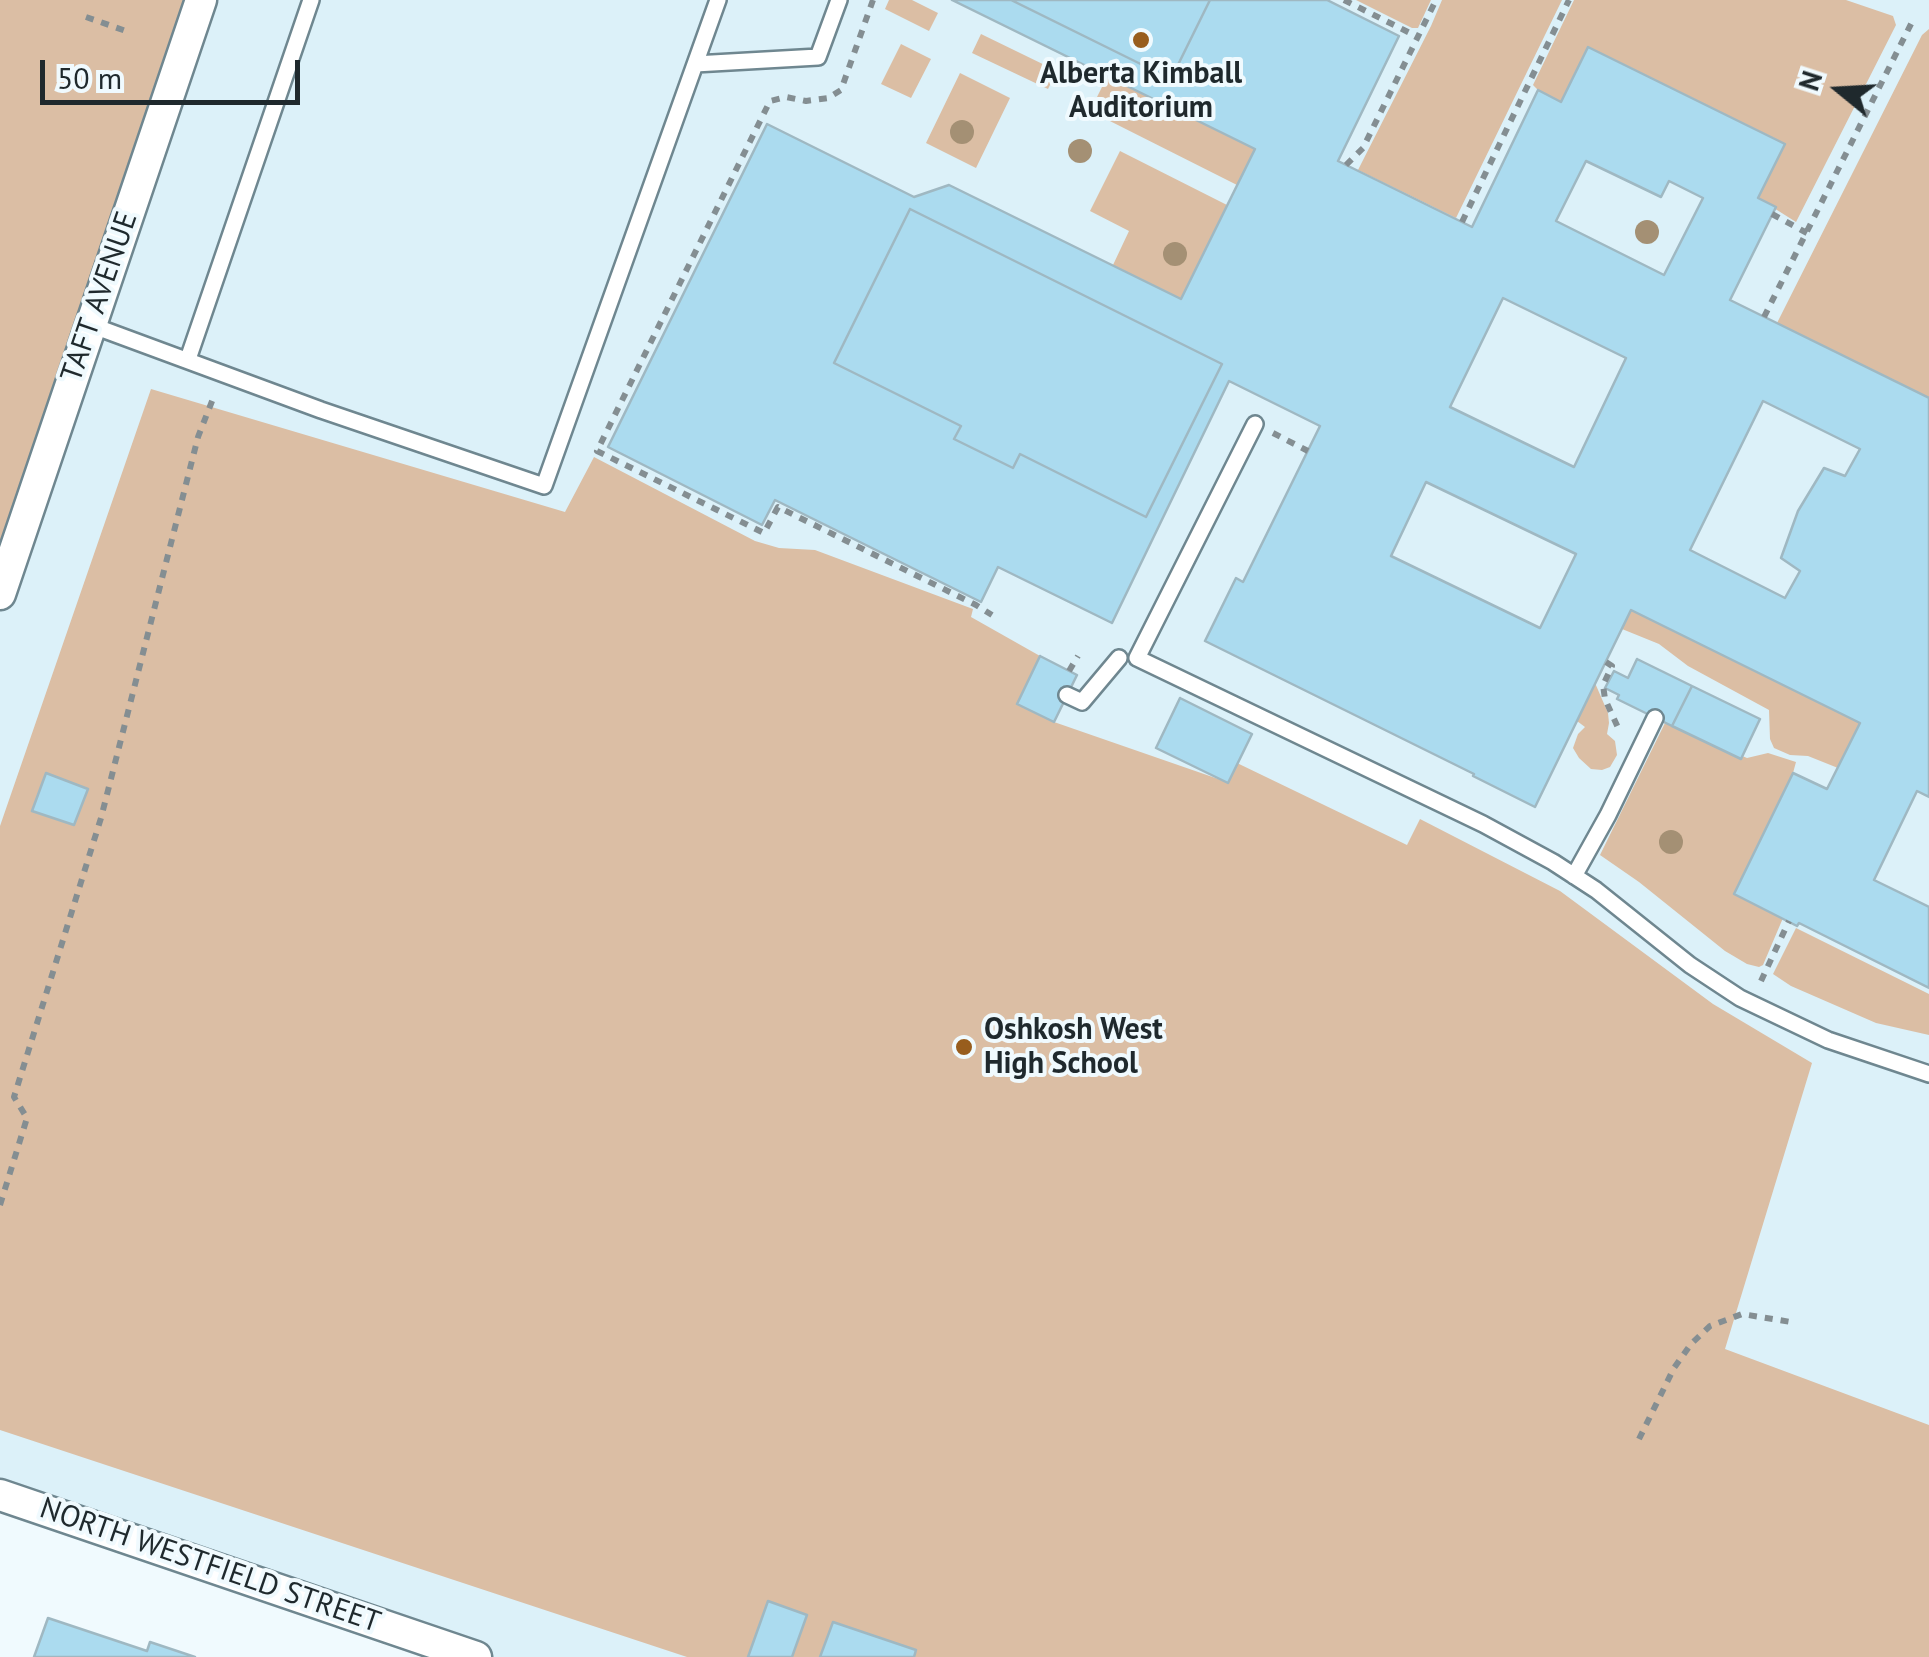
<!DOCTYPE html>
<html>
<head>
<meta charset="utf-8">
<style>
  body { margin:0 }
  #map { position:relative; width:1929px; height:1657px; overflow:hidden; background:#f0fafe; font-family:"PT Sans",sans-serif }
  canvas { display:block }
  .north { position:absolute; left:1789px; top:40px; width:100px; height:100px; -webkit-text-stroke:8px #f0fafe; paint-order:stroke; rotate:288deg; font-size:28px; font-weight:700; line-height:40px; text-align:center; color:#1f292d }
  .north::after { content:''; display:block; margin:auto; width:35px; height:45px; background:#1f292d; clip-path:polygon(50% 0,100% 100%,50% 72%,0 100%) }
  .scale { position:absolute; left:40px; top:60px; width:260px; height:45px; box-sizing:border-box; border:5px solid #1f292d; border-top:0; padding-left:12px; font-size:30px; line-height:35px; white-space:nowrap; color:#1f292d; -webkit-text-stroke:8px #f0fafe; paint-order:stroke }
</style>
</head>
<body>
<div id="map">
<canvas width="1929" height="1657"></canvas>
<div class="north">N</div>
<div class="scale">50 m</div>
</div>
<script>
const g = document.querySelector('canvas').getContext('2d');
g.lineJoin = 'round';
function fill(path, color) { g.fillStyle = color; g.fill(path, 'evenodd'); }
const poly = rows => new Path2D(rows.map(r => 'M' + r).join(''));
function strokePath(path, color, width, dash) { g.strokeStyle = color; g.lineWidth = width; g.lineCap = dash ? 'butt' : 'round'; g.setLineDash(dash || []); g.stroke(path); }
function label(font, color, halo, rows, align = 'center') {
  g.font = font + ' "PT Sans",sans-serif'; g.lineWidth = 8; g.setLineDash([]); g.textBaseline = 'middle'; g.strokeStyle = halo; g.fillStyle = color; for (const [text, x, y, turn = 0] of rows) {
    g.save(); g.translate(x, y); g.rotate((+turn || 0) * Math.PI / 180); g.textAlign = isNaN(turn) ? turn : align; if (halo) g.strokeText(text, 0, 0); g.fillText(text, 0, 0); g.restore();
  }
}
const built = poly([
  [201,0,1929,0,1929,1657,458,1657,0,1500,0,593]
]);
const green = poly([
  [0,0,201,0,0,594],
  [889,0,912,0,938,13,929,31,885,9],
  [1356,0,1431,0,1418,28,1412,28],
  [1442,0,1562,0,1456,218,1358,170,1431,26],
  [1574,0,1846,0,1893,16,1896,25,1796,222,1758,198,1784,143,1589,47,1561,102,1538,90,1533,85],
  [1929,29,1929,398,1777,323,1922,35],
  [981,34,1057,71,1048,89,972,53],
  [901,44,931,59,911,98,881,84],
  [960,73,1010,98,976,168,926,143],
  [1107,77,1255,149,1237,185,1090,111],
  [1120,151,1227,205,1181,299,1113,265,1129,231,1090,211],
  [151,389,565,512,594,457,755,541,779,548,815,550,973,609,971,617,1040,656,1017,704,1054,722,1227,782,1237,763,1407,845,1420,819,1560,891,1713,1004,1812,1063,1725,1349,1929,1425,1929,1657,687,1657,0,1430,0,826],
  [1631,610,1860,723,1838,768,1808,756,1790,755,1774,748,1770,739,1769,710,1688,666,1659,644,1622,629],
  [1595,683,1608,713,1609,723,1607,734,1615,741,1617,755,1610,767,1602,770,1591,769,1579,758,1573,748,1578,734,1585,727,1577,721],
  [1665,723,1747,758,1768,753,1796,762,1793,773,1734,894,1783,918,1763,965,1759,967,1747,964,1725,951,1639,882,1600,855],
  [1796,928,1929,994,1929,1035,1876,1023,1791,986,1773,974]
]);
const building = poly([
  [952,0,1011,0,1171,79,1210,0,1327,0,1399,36,1338,161,1472,227,1538,90,1561,102,1588,47,1785,144,1758,198,1776,207,1730,300,1929,398,1929,797,1917,791,1874,880,1929,907,1929,988,1799,923,1797,926,1734,894,1793,773,1827,789,1860,723,1631,610,1535,807,1473,776,1474,774,1205,641,1236,578,1243,582,1320,426,1229,381,1112,623,998,567,981,602,775,500,762,525,608,447,767,124,914,197,949,185,1181,299,1255,149,952,0],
  [1586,161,1661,197,1669,181,1703,198,1664,275,1556,221,1586,161],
  [910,209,1222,364,1146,517,1020,454,1013,468,954,439,961,426,834,363,910,209],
  [1503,298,1626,358,1574,467,1450,407,1503,298],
  [1763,401,1860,449,1845,476,1824,468,1798,511,1781,558,1800,571,1785,598,1690,550,1763,401],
  [1426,482,1576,554,1540,628,1391,556,1426,482],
  [1011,0,1210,0,1171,79,1011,0],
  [910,209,1222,364,1146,517,1020,454,1013,468,954,439,961,426,834,363,910,209],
  [1040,656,1077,675,1054,722,1017,704,1040,656],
  [1637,659,1692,686,1672,726,1617,699,1619,695,1605,688,1614,671,1628,678,1637,659],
  [1692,686,1760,719,1741,759,1672,726,1692,686],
  [1180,698,1252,734,1228,783,1156,748,1180,698],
  [46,773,88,789,74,825,32,811,46,773],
  [768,1601,807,1615,792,1657,748,1657,768,1601],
  [48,1618,147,1651,150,1642,195,1657,34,1657,48,1618],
  [833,1622,916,1650,914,1657,820,1657,833,1622]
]);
const path = poly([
  [873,0,841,90,828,98,806,101,786,97,770,101,597,451,764,533,778,507,976,605,992,615],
  [1344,0,1418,37],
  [86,17,126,31],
  [1346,165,1363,148,1436,0],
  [1772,214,1807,233],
  [1462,222,1569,0],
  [1764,317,1914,18],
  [1273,433,1308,451],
  [1606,662,1612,666,1603,685,1605,699,1620,732],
  [1069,671,1078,656],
  [1761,981,1789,921],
  [0,1205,27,1118,14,1097,101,818,198,437,214,396,212,395],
  [1639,1439,1674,1368,1691,1344,1710,1326,1742,1314,1791,1322]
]);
const service = poly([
  [695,64,818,57,839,0],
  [91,325,321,410,544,486,718,0],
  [188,359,311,0],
  [1255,424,1137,658,1483,824,1553,862,1596,890,1690,965,1740,998,1828,1040,1929,1074],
  [1067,695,1082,702,1119,658],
  [1574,876,1608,815,1655,718]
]);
const minor = poly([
  [0,594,201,0],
  [0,1495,476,1657]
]);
const trees = [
  [962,132],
  [1080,151],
  [1647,232],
  [1175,254],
  [1671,842]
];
const markers = [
  [1141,40,10,"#985d1d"],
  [964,1047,10,"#985d1d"]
];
const poiNames = [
  ["Alberta Kimball",1141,74],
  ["Auditorium",1141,108],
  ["Oshkosh West",984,1030,"left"],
  ["High School",984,1064,"left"]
];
const streetNames = [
  ["TAFT AVENUE",100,297,-71],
  ["NORTH WESTFIELD STREET",210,1566,19]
];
fill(built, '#dcf1f9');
fill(green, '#dbbea4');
fill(building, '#abdbef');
strokePath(building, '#9fb8c2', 2.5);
strokePath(service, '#6f8790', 20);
strokePath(minor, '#6f8790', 35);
strokePath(path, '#848e92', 6, [8, 8]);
strokePath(service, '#fff', 15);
strokePath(minor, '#fff', 30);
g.fillStyle = '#a49074';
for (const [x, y] of trees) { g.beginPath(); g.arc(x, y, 12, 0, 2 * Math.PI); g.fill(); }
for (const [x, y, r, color] of markers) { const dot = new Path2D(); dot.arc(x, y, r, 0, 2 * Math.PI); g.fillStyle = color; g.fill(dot); strokePath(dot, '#f0fafe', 4); }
label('bold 30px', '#1f292d', '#f0fafe', poiNames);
label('30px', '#1f292d', '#f0fafe', streetNames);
</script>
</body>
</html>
